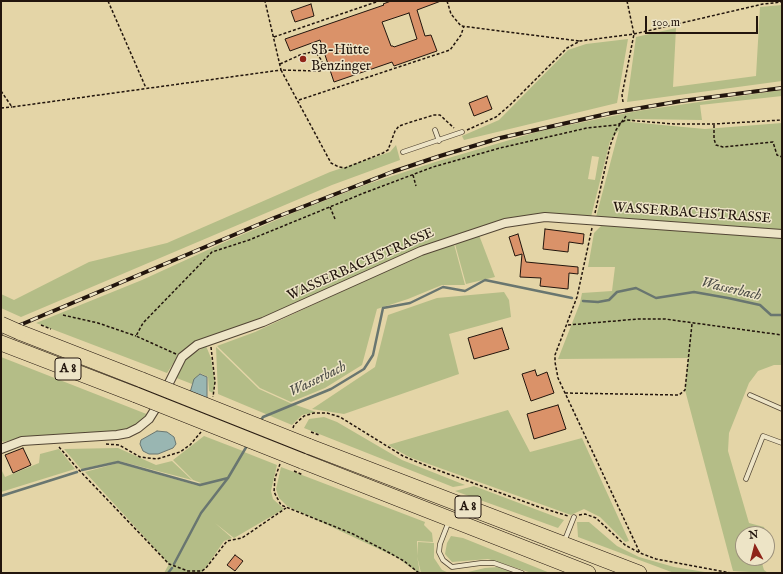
<!DOCTYPE html>
<html>
<head>
<meta charset="utf-8">
<style>
  body { margin:0 }
  #map { position:relative; width:783px; height:574px; overflow:hidden; background:#e4d5a7; font-family:"IM FELL English",serif }
  canvas { display:block }
  .frame { position:absolute; inset:0; border:2px solid #22150d; pointer-events:none }
  .north { position:absolute; left:735px; top:526px; width:40px; height:40px; box-sizing:border-box; background:#ede4c6; border:1px solid #9c917c; border-radius:50%; rotate:353deg; font-size:11px; font-weight:700; line-height:16px; text-align:center; color:#22150d }
  .north::after { content:''; display:block; margin:auto; width:14px; height:18px; background:#8f2418; clip-path:polygon(50% 0,100% 100%,50% 72%,0 100%) }
  .scale { position:absolute; left:645px; top:16px; width:113px; height:18px; box-sizing:border-box; border:2px solid #22150d; border-top:0; padding-left:5px; font-size:12px; line-height:14px; white-space:nowrap; color:#22150d; -webkit-text-stroke:3px #ede4c6; paint-order:stroke }
</style>
</head>
<body>
<div id="map">
<canvas width="783" height="574"></canvas>
<div class="frame"></div>
<div class="north">N</div>
<div class="scale">100 m</div>
</div>
<script>
const g = document.querySelector('canvas').getContext('2d');
g.lineJoin = 'round';
function fill(path, color) { g.fillStyle = color; g.fill(path, 'evenodd'); }
const poly = rows => new Path2D(rows.map(r => 'M' + r).join(''));
function strokePath(path, color, width, dash) { g.strokeStyle = color; g.lineWidth = width; g.lineCap = dash ? 'butt' : 'round'; g.setLineDash(dash || []); g.stroke(path); }
function label(font, color, halo, rows, align = 'center') {
  g.font = font + ' "IM FELL English",serif'; g.lineWidth = 3; g.setLineDash([]); g.textBaseline = 'middle'; g.strokeStyle = halo; g.fillStyle = color; for (const [text, x, y, turn = 0] of rows) {
    g.save(); g.translate(x, y); g.rotate((+turn || 0) * Math.PI / 180); g.textAlign = isNaN(turn) ? turn : align; if (halo) g.strokeText(text, 0, 0); g.fillText(text, 0, 0); g.restore();
  }
}
const green = poly([
  [782,5,782,81,627,102,636,37,676,28,673,87,756,76,760,7],
  [628,39,617,103,464,140,462,136,499,120,568,50,586,44],
  [782,90,782,96,700,105,702,120,635,119,630,122,705,129,782,123,782,231,596,217,619,130,610,141,591,217,504,220,243,327,209,337,186,348,178,356,167,373,36,323,142,280,225,242,300,210,368,184,435,162,540,131,637,111],
  [592,156,599,157,595,180,588,179],
  [396,145,400,160,332,185,21,317,1,308,1,294,14,300,89,262,167,243,330,172,390,152],
  [602,225,782,237,782,365,774,365,758,371,749,383,729,433,728,451,749,523,764,527,766,534,743,534,743,558,762,558,761,560,764,570,768,573,733,571,685,390,688,358,558,359,580,303,582,293,612,291,615,267,588,267,594,233],
  [479,235,495,277,466,284,455,244],
  [454,244,465,285,442,285,408,299,377,309,362,365,325,388,291,402,260,388,217,346,255,332,409,260],
  [504,292,509,300,511,317,449,334,459,374,344,414,312,409,375,367,388,315,437,298],
  [206,346,211,358,215,382,213,393,209,391,208,377,200,373,192,384,174,377,183,360],
  [216,347,259,389,290,403,316,412,302,415,292,425,218,394],
  [1,357,121,404,149,415,128,431,25,437,3,442,1,440],
  [508,410,530,452,582,438,629,541,625,542,600,517,584,509,571,515,409,457,388,445],
  [324,417,337,422,402,460,465,485,453,487,304,428,309,419],
  [204,436,243,451,228,478,225,477,228,479,244,452,277,465,271,491,273,499,284,509,234,538,215,523,232,538,224,541,202,573,164,573,169,564,85,472,118,463,199,486,196,485,201,483,193,480,173,460],
  [118,448,156,465,172,461,192,480,119,461,81,469,64,449],
  [59,449,75,469,1,492,1,469,5,477,39,463,40,454],
  [281,467,425,522,424,525,432,533,433,542,417,541,417,556,420,573,418,573,398,558,287,506,279,498,276,489],
  [474,486,564,520,558,528,455,491],
  [577,522,589,522,617,546,639,557,674,567,711,573,674,573,578,537],
  [451,536,463,538,550,573,532,573,488,559,452,562,445,554,447,543],
  [418,542,434,543,434,558,442,570,449,573,421,573,417,556],
  [498,567,514,573,464,573,485,568]
]);
const water = poly([
  [200,374,207,377,207,400,189,396,194,379,200,374],
  [157,431,167,432,174,437,176,444,173,448,158,454,149,454,143,451,140,444,141,440,157,431]
]);
const stream = poly([
  [583,301,598,302,609,300,617,292,636,288,656,298,694,292,728,298,760,305,771,315,782,315],
  [260,422,263,417,331,389,364,369,373,355,383,308,410,303,443,287,465,291,485,280,572,298],
  [82,470,118,462,200,485,228,478],
  [1,496,77,472],
  [174,564,201,513,228,478,248,444],
  [168,573,172,568]
]);
const building = poly([
  [391,1,441,1,417,10,425,36,431,35,437,51,394,66,392,62,334,82,320,40,290,51,285,39,384,5,383,4,391,1],
  [409,13,417,39,394,47,393,46,391,46,382,22,409,13],
  [311,4,314,16,295,22,291,11,311,4],
  [487,96,492,109,474,116,469,103,487,96],
  [545,229,584,234,583,244,569,242,568,252,543,249,545,229],
  [518,234,526,262,578,267,578,274,569,273,568,289,540,286,541,278,520,277,522,254,515,256,509,237,518,234],
  [502,328,509,349,474,359,468,338,502,328],
  [535,370,537,376,547,372,554,393,531,401,522,374,535,370],
  [558,405,566,429,534,439,527,414,558,405],
  [23,448,31,465,13,473,5,455,23,448],
  [235,555,243,561,235,571,227,565,235,555]
]);
const path = poly([
  [108,1,146,88],
  [447,1,451,14,461,26,579,41],
  [274,37,379,1],
  [280,64,300,55,315,51,322,61,323,68,320,71,281,70],
  [281,70,331,163,339,167,345,168,383,153,388,150,395,131,399,126,411,122,434,115,440,115,454,128],
  [1,91,12,107,281,70,265,1],
  [299,100,450,50,461,35,464,26],
  [623,102,622,95,634,34,627,1],
  [1,108,12,107],
  [714,125,714,139,716,145,723,147,773,142,777,155,782,157],
  [467,130,496,117,510,105,567,48,580,41,634,34,763,4,782,2],
  [413,175,416,186],
  [330,207,335,219],
  [595,213,610,146,616,130,626,116],
  [592,228,577,297,555,355,555,362,558,378,640,553,656,559,731,573],
  [63,315,98,323,136,336],
  [41,325,51,329],
  [568,325,638,319,665,319,782,335],
  [211,347,215,382,213,397],
  [176,354,136,336,143,323,212,252,249,240,364,193,433,167,500,148,587,128,617,125,626,120,674,124,714,124,782,120],
  [565,393,679,395,685,390,692,324],
  [293,428,294,425,304,416,314,413,327,413,340,417,403,456,432,468,539,507,568,516],
  [311,432,319,435],
  [106,444,119,445,140,457,157,459,180,452,190,445,201,432],
  [59,447,78,469,169,564,188,571,202,571,206,568,227,541,242,538,286,508],
  [280,464,275,478,274,492,281,505,353,534,386,551,404,561,419,573],
  [294,471,303,475],
  [579,515,585,514,596,518,625,545,640,553]
]);
const lane = poly([
  [435,130,439,141],
  [403,152,462,132],
  [750,395,782,409],
  [746,479,763,436,782,443],
  [449,521,440,544,439,552,443,560,452,567,481,563,494,563,522,573],
  [564,542,574,517]
]);
const street = poly([
  [1,449,22,441,117,435,128,433,138,428,149,419,159,403,182,357,197,345,263,322,421,251,505,223,545,217,782,234]
]);
const highway = poly([
  [19,332,142,380],
  [1,343,136,395],
  [308,446,639,573],
  [302,461,588,573]
]);
const rail = poly([
  [1,333,274,218,392,172,440,156,500,138,611,113,681,101,782,88]
]);
const highwayBridge = poly([
  [1,324,19,332],
  [142,380,308,446],
  [136,395,302,461]
]);
const markers = [
  [303,59,4,"#8f2418"]
];
const shields = [
  [68,369,26],
  [468,507,26]
];
const shieldNames = [
  ["A 8",68,369],
  ["A 8",468,507]
];
const poiNames = [
  ["SB-Hütte",311,51],
  ["Benzinger",311,67]
];
const streetNames = [
  ["WASSERBACHSTRASSE",692,214,4],
  ["WASSERBACHSTRASSE",361,265,-24]
];
const waterNames = [
  ["Wasserbach",731,290,13],
  ["Wasserbach",318,380,-26]
];
fill(green, '#b4bd87');
fill(water, '#99b6b2');
strokePath(water, '#697670', 1);
strokePath(stream, '#697670', 2.5);
fill(building, '#da9269');
strokePath(building, '#22150d', 1);
strokePath(lane, '#524534', 5.5);
strokePath(street, '#524534', 10);
strokePath(highway, '#22150d', 16);
strokePath(path, '#22150d', 1.5, [3, 2]);
strokePath(lane, '#ede4c6', 4);
strokePath(street, '#ede4c6', 8);
strokePath(highway, '#e4d5a7', 15);
strokePath(rail, '#22150d', 4);
strokePath(rail, '#ede4c6', 2.5, [8]);
strokePath(highwayBridge, '#22150d', 16, []);
strokePath(highwayBridge, '#e4d5a7', 15);
for (const [x, y, r, color] of markers) { const dot = new Path2D(); dot.arc(x, y, r, 0, 2 * Math.PI); g.fillStyle = color; g.fill(dot); strokePath(dot, '#ede4c6', 1.5); }
for (const [x, y, w] of shields) { const box = new Path2D(); box.roundRect(x - w / 2, y - 11, w, 22, 3); g.fillStyle = '#ede4c6'; g.fill(box); strokePath(box, '#22150d', 1); }
label('bold 13px', '#22150d', null, shieldNames);
label('14px', '#22150d', '#ede4c6', poiNames, 'left');
label('14px', '#22150d', '#ede4c6', streetNames);
label('italic 15px', '#4c4d47', '#ede4c6', waterNames);
</script>
</body>
</html>
